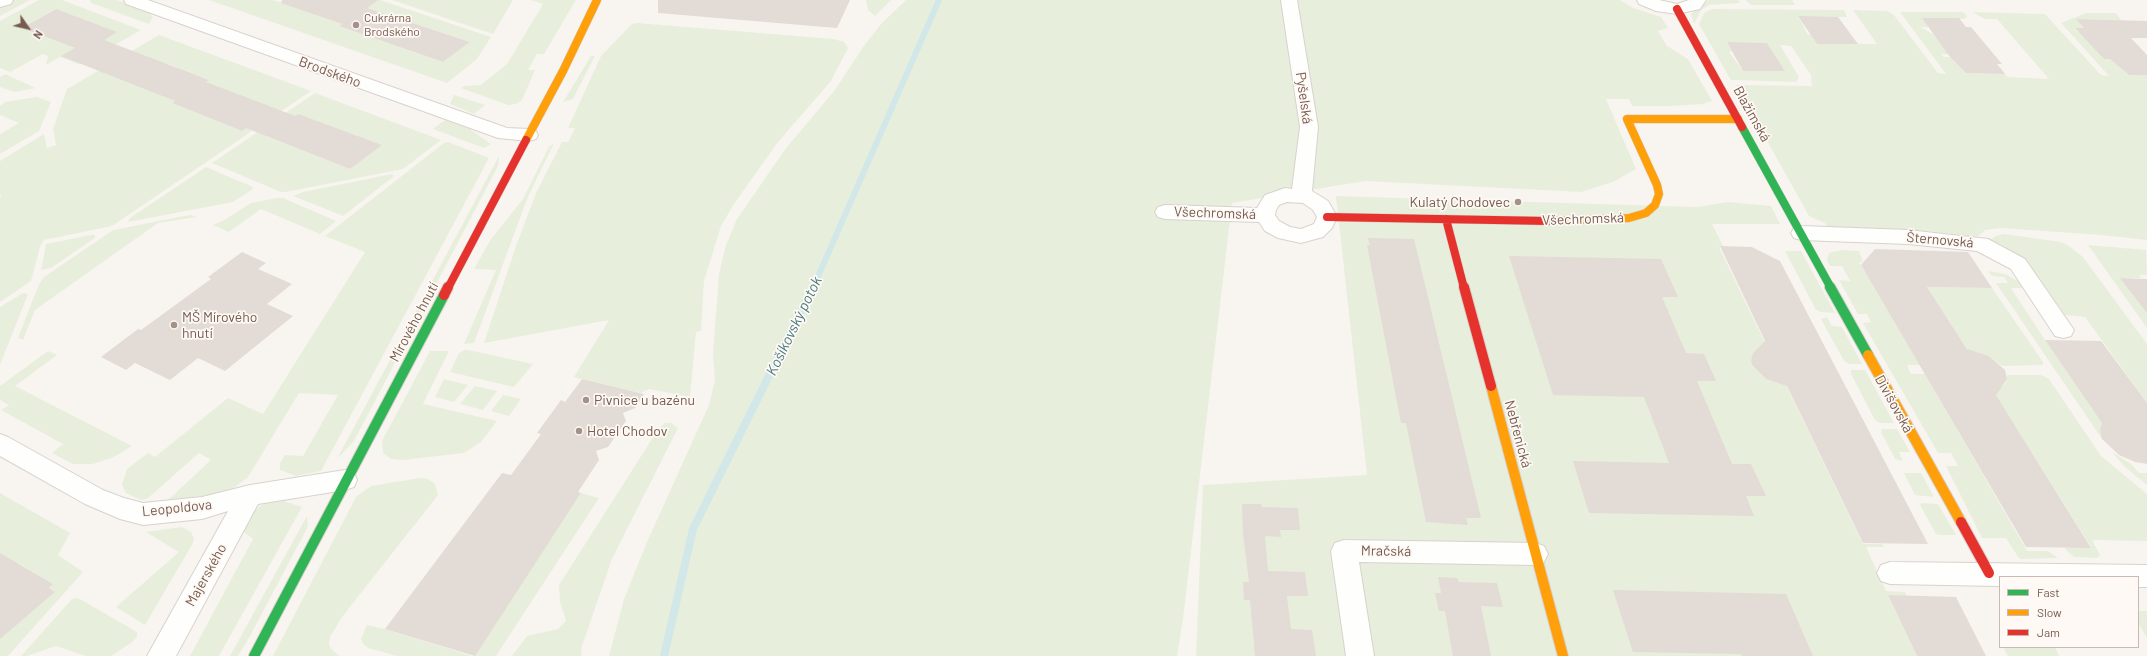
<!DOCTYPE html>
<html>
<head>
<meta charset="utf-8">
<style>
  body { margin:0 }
  #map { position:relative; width:2147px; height:656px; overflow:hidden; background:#f8f5f0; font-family:Barlow,sans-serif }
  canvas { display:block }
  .legend { position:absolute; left:1999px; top:576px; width:140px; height:72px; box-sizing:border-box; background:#fef9f4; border:1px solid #c8bab2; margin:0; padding:5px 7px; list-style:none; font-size:12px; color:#765b50 }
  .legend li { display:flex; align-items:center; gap:8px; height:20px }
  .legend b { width:20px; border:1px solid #c8bab2 }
  .north { position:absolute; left:8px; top:8px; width:40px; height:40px; -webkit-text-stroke:3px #fef9f4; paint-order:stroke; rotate:124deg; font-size:11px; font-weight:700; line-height:16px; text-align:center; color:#765b50 }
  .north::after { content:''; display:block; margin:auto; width:14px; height:18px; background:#765b50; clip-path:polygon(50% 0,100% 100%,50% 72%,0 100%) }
</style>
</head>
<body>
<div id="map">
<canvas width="2147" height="656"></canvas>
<ul class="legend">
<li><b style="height:5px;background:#30b455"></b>Fast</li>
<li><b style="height:5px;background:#ff9f0a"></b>Slow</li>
<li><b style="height:5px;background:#e5322d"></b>Jam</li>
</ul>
<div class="north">N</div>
</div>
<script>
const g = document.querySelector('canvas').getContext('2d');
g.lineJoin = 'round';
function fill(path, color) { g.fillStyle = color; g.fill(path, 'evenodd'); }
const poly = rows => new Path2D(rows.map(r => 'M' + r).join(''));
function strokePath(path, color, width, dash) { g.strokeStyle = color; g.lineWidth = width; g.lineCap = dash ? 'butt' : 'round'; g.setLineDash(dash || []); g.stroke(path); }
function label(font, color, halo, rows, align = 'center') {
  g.font = font + ' Barlow,sans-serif'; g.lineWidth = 3.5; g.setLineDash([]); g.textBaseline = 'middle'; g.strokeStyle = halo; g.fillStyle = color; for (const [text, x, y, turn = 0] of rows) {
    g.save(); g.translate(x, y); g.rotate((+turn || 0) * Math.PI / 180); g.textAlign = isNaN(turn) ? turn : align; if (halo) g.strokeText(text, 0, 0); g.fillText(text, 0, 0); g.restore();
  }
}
const green = poly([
  [14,0,30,0,0,16,0,7],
  [39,0,62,0,141,30,83,63,78,64,60,57,46,65,48,56,43,54,10,72,0,68,0,21],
  [55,9,116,32,83,51,22,28],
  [90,0,117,0,148,11,153,17,149,24,91,3],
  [209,0,273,0,342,24,339,26,443,62,470,42,367,8,353,0,380,0,491,37,477,59,447,83],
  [392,0,513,0,493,34],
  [531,0,576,0,544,54,537,54,528,70,535,70,522,100,516,104,508,105,461,88,464,86,481,85,507,64,543,4],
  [866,0,891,0,875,16,868,10],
  [906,0,1620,0,1633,8,1661,17,1668,28,1658,31,1667,46,1688,59,1712,101,1703,104,1671,106,1632,106,1629,99,1606,99,1636,169,1613,182,1581,192,1365,181,1232,203,1183,619,1177,656,609,656,624,599,647,542,709,405,715,380,713,354,719,274,726,245,737,219,786,148,835,90,863,47,882,23],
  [1709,0,1738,0,1740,3,1709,5,1701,10,1694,24,1691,15,1693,12],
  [1745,0,1792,0,1795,5,1751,5],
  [1712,9,1844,10,1847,17,1799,17,1807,34,1811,35,1817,44,1877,44,1853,10,1887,11,1894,15,1938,73,1946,74,1900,12,1963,12,1967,16,1964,19,1922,18,1929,27,1920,27,1936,36,1951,54,1941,54,1944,57,1950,57,1966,73,2005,74,2007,77,2049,79,1997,19,1984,19,1973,12,2045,14,2101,75,2109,76,2061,23,2086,13,2116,13,2121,20,2077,19,2084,28,2075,29,2078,32,2084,32,2110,56,2101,56,2104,59,2110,59,2129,75,2147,75,2147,240,2101,235,2001,228,1985,230,1977,237,1928,231,1827,227,1825,223,1809,216,1736,85,1812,86,1811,75,1791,46,1780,45,1799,77,1796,82,1731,80,1699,24,1704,13],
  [1727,42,1767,43,1785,71,1743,71,1729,52,1732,51],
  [637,23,834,39,844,42,848,48,831,81,778,142,734,204,721,226,704,281,701,331,696,332,690,397,649,389,640,393,574,377,609,320,484,343,516,246,536,193,562,142,568,142,575,128,568,128,601,56,632,24],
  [159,35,311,91,112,226,44,240,40,247,31,281,0,302,0,197,2,196,0,194,0,161,44,134,47,148,56,145,53,129,67,89],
  [143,55,165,67,169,64,182,70,198,79,202,77,209,80,206,82,242,131,172,103,175,101,110,74],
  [591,56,595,56,573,99,563,102],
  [5,74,18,80,36,88,15,92,0,87,0,77],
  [315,93,441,140,403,169,286,192,281,192,212,163],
  [298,114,326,128,329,126,381,145,350,169,266,136],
  [454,95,485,105,474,114,450,104],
  [37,97,51,102,39,131,0,154,0,134,19,123,0,115,0,106,5,102],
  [445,120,468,128,491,144,484,148,433,129],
  [448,142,489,158,321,471,296,476,280,470,280,463,285,455,303,456,338,395,299,393,248,477,231,490,219,494,168,500,211,460,199,453,147,499,141,500,126,493,122,485,127,469,148,453,155,457,228,398,263,414,365,252,325,236,444,143],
  [554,143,527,199,474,343,464,344,496,270,474,269,491,239,523,199,549,147],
  [499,156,498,166,354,441,337,459],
  [206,167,253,187,253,189,233,202,128,222,130,218],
  [392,174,394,176,393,177,343,216,293,196,303,192],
  [1336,196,1697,207,1727,202,1771,206,1780,224,1712,224,1723,246,1719,247,1767,347,1759,349,1753,353,1751,360,1752,365,1766,379,1786,385,1863,544,1882,544,1884,547,1866,547,1886,591,1905,592,1907,596,1888,595,1917,656,1196,656,1203,485,1367,475],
  [276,198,283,198,336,221,320,234,261,209,229,232,213,225,226,219,251,203],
  [190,215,197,217,158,223,35,310,23,340,18,338,39,284,44,277,113,230],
  [2004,234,2061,242,2069,246,2083,257,2147,344,2147,403,2085,317,2065,315,2032,269,2018,255,2000,244,1989,240,1996,236],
  [91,235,95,235,95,238,51,268,41,270,46,244],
  [2088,245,2146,250,2147,275,2139,275,2141,278,2121,278,2147,311,2147,328],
  [1842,250,1859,251,1863,262,1859,262,1920,365,1907,365,1911,374,1925,374,2027,551,2048,551,2058,558,2021,559,2018,557,2006,538,1982,538,1946,466,1958,466,1951,453,1938,453,1863,323,1871,322,1867,314,1858,314,1839,280,1850,281,1842,266,1830,266,1827,259,1829,253],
  [1785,251,1801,251,1835,313,1821,312,1816,310],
  [1988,271,2005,274,2022,283,2025,288,2011,288,2045,340,2093,410,2108,411,2100,430,2102,439,1996,283,2008,283,2004,277,1992,276],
  [1927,287,1992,288,2043,362,2043,365,2002,366,1989,356,1968,350],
  [23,293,28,294,0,365,0,307],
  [1827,317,1832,326,1842,327,1862,364,1849,364,1844,361,1821,319],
  [465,350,468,350,533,364,514,387,450,372,459,353],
  [48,351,57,355,15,386,132,446,114,457,93,464,73,464,52,453,63,444,1,410,9,405,0,400,0,386],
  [430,351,449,351,423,404,497,421,481,442,464,453,403,460,391,459,383,453,382,441],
  [1851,370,1865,370,1894,423,1879,423,1875,420,1851,374],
  [2007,375,2041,375,2049,379,2101,456,2147,494,2147,541,2092,540,2100,555,2097,558,2074,557,2068,552,2065,548,2091,547,1992,389,2004,385,2007,379],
  [444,379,468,385,454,402,435,397],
  [475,386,497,391,483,410,460,404],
  [503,395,521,399,509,416,491,411],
  [665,423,671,423,678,428,612,559,582,646,581,656,512,656,527,636,558,629,566,621,560,602,559,585,659,428],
  [1882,429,1897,429,1910,452,1899,452,1903,461,1895,459,1881,432],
  [2112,452,2131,464,2139,473,2147,473,2147,485,2125,467],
  [1904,473,1921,473,1934,497,1915,495],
  [420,478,428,479,435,484,438,495,342,617,330,637,329,644,331,649,340,656,273,656,356,497,371,486],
  [0,493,70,533,58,555,83,572,8,656,0,656,0,631,5,634,55,592,49,588,53,584,18,563,13,567,0,553],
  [581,493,599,498,496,656,474,656],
  [284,501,302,507,219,656,190,656,253,539,240,529,251,513,265,503],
  [1922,503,1938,504,1956,535,1940,535,1936,534,1920,505],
  [307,516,308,526,305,532,249,638,238,656,230,656],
  [182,527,191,532,194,538,193,543,145,625,116,607,179,552,146,532],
  [78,598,137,632,137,637,131,643,111,656,86,656,56,646,27,656,21,656,72,599],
  [2138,611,2147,611,2147,638,2138,623],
  [367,625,385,629,472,656,397,656,368,648,363,644,361,639],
  [2003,647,2055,647,2059,656,2008,656]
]);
const streamFar1 = poly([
  [813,288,939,0]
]);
const stream = poly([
  [664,656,693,529,813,287]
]);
const building = poly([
  [282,0,378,0,367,8,470,42,443,62,339,26,342,24,281,3],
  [658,0,850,0,837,28,658,13],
  [56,9,117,32,104,40,209,80,206,82,277,109,295,116,298,114,382,145,350,169,246,128,242,131,172,103,175,101,61,56,75,48,22,28],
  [1798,16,1838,17,1858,44,1817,44],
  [1922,18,1959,18,1966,27,1971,27,2002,64,1997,64,2005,74,1966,73,1950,57],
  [2076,19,2147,21,2147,38,2131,38,2147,55,2147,75,2129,75,2110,59,2104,59,2075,28,2084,28],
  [1727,42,1767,43,1785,71,1743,71],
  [1368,238,1414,239,1481,518,1466,518,1468,525,1426,522,1406,423,1401,423,1367,245,1370,245],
  [1720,246,1752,247,1780,261,1928,544,1863,543,1787,386,1766,379,1752,365,1751,360,1753,353,1765,341],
  [1875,249,1968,252,1992,288,1927,287,1967,349,1989,356,2005,370,2007,379,1996,395,2091,548,2026,547,1861,265],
  [242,252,266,263,258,269,292,284,267,304,293,316,225,371,198,358,170,380,135,363,126,370,101,357,138,329,141,330,211,279,208,277],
  [1509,256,1661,259,1678,297,1662,297,1686,353,1704,354,1716,381,1697,381,1732,464,1751,464,1766,496,1746,496,1754,516,1589,513,1573,461,1669,463,1644,397,1553,395],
  [2120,278,2147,279,2147,313],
  [2045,340,2101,341,2147,403,2147,464,2135,462,2119,455,2102,439,2100,430,2102,423],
  [582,379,644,394,635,408,623,413,626,421,608,447,596,451,599,460,578,492,581,493,475,656,385,629,502,473,511,475,541,434,537,433,561,400,565,402],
  [1242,504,1261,504,1262,507,1298,508,1300,530,1280,530,1281,537,1265,536,1268,571,1305,572,1308,596,1287,596,1291,629,1312,630,1316,656,1255,656,1250,600,1244,600,1243,582,1249,582,1243,534],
  [0,553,53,584,49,588,55,592,0,639],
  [1438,577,1457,578,1459,582,1497,583,1503,607,1481,606,1491,656,1453,656,1445,611,1439,611,1435,593,1441,593],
  [1613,590,1786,594,1813,656,1742,656,1741,654,1633,652],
  [1888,595,1956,597,1986,656,1917,656]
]);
const street = poly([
  [0,0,13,0,11,4,0,7,0,0],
  [124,0,148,0,507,128,529,129,536,131,538,135,536,139,529,141,498,138,126,4,124,0],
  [1281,0,1297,0,1318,127,1312,191,1328,201,1331,206,1337,217,1332,228,1323,237,1301,243,1278,238,1265,231,1259,222,1165,219,1158,217,1155,212,1158,207,1165,205,1257,208,1265,195,1285,188,1292,189,1300,127,1281,0],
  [1287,202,1303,203,1313,210,1317,217,1314,224,1301,229,1290,227,1279,221,1275,215,1276,210,1279,205,1287,202],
  [1637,0,1659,0,1677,4,1689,0,1706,0,1700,9,1677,14,1656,11,1639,4,1637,0],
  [1801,226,1908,230,1988,239,2025,259,2074,330,2071,336,2063,338,2055,336,2011,269,1977,251,1908,244,1801,240,1794,238,1791,233,1794,228,1801,226],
  [0,434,8,437,103,490,124,498,143,503,202,497,250,485,345,470,354,473,357,480,354,487,345,490,258,504,176,656,147,656,228,511,202,519,143,525,120,519,85,504,0,456,0,434],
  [1344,540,1535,543,1544,546,1548,554,1544,562,1535,565,1359,562,1374,656,1346,656,1331,551,1335,543,1344,540],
  [1890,562,2147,565,2147,587,2138,587,2138,577,2000,577,2000,586,1890,584,1881,581,1877,573,1881,565,1890,562]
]);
const fastFar1 = poly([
  [1742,127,1831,288]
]);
const fast = poly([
  [1830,287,1868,355],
  [254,656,444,295]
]);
const slowFar1 = poly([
  [526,140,563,71,597,0],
  [1549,221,1629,218,1646,213,1655,205,1659,194,1657,185,1627,119,1738,119]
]);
const slow = poly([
  [1868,355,1961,522],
  [1491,386,1563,656]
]);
const jamFar1 = poly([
  [1677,9,1742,127],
  [1327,217,1549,221],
  [1446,219,1464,288],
  [448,288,526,140]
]);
const jam = poly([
  [1464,287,1491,386],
  [444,295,448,287],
  [1961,522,1989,573]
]);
const markers = [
  [356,25,4,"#a49188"],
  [1518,202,4,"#a49188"],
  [174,325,4,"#a49188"],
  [586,400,4,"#a49188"],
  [579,431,4,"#a49188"]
];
const farPoinames = [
  ["Cukrárna",364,18],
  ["Brodského",364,32]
];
const streetNames = [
  ["Brodského",330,72,20],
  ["Pyšelská",1304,98,82],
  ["Blažimská",1752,114,61],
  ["Všechromská",1215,213,2],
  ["Všechromská",1583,219,-2],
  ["Šternovská",1940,240,5],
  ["Mírového hnutí",414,322,-62],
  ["Divišovská",1894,404,61],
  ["Nebřenická",1518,434,75],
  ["Leopoldova",177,508,-6],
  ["Mračská",1386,551,1],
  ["Majerského",206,575,-61]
];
const poiNames = [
  ["Kulatý Chodovec",1510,202,"right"],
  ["MŠ Mírového",182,317],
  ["hnutí",182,333],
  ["Pivnice u bazénu",594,400],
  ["Hotel Chodov",587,431]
];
const waterNames = [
  ["Košíkovský potok",794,326,-64]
];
fill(green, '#e8eedc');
strokePath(streamFar1, '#d2e8e8', 6);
strokePath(stream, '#d2e8e8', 8);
fill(building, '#e3dbd5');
strokePath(street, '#d8d2ce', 2);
strokePath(fastFar1, '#d8d1cc', 9);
strokePath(fast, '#d8d1cc', 12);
strokePath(slowFar1, '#d8d1cc', 9);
strokePath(slow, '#d8d1cc', 12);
strokePath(jamFar1, '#d8d1cc', 9);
strokePath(jam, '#d8d1cc', 12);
fill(street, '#fefefd');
strokePath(fastFar1, '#30b455', 8);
strokePath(fast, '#30b455', 10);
strokePath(slowFar1, '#ff9f0a', 8);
strokePath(slow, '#ff9f0a', 10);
strokePath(jamFar1, '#e5322d', 8);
strokePath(jam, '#e5322d', 10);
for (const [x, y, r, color] of markers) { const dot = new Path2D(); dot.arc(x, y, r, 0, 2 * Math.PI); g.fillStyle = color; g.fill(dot); strokePath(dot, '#fef9f4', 1.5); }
label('12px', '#765b50', '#fef9f4', farPoinames, 'left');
label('14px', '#765b50', '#fef9f4', streetNames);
label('14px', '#765b50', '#fef9f4', poiNames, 'left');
label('italic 15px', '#487b80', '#fef9f4', waterNames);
</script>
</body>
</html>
